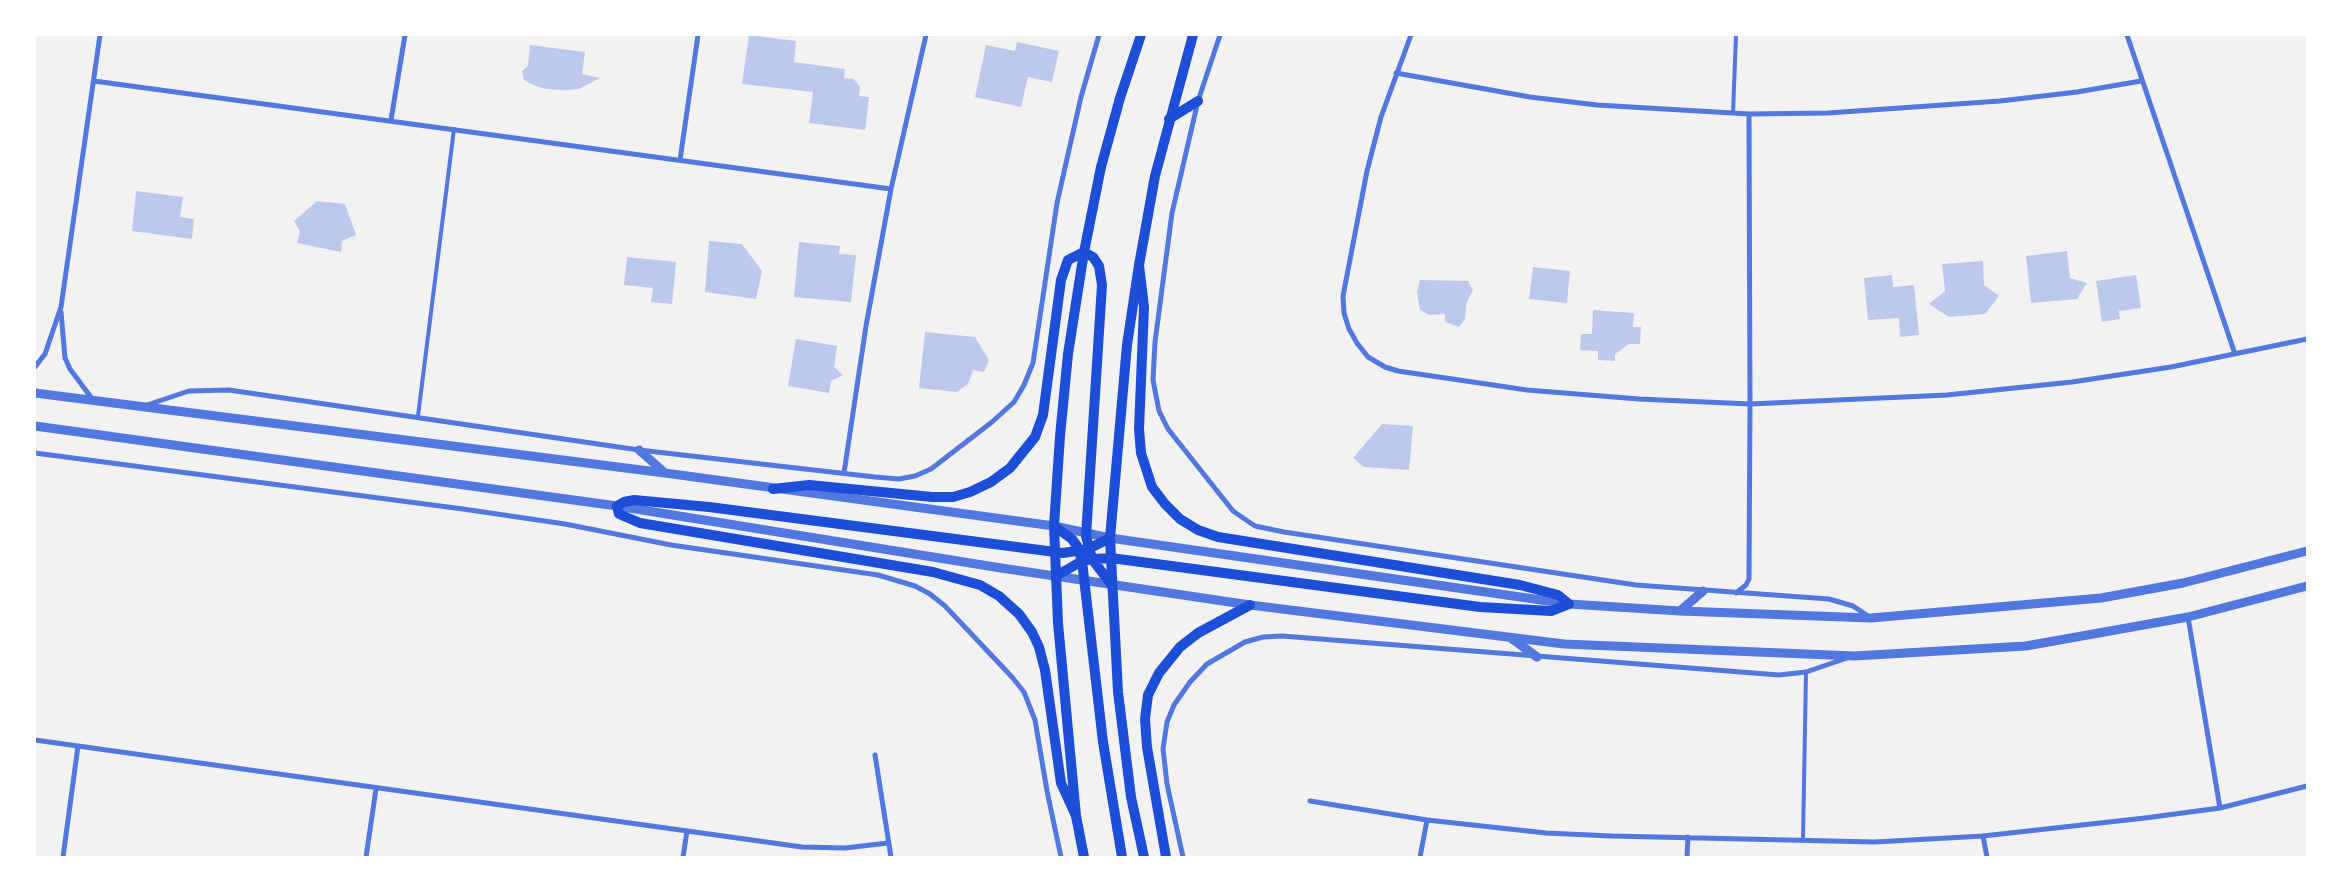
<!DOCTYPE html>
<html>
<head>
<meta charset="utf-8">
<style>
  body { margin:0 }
  #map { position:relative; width:2342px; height:892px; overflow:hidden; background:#f2f2f2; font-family:"Fira Sans",sans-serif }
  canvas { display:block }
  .frame { position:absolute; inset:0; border:36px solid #fff; pointer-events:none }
</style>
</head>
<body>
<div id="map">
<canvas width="2342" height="892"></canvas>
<div class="frame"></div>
</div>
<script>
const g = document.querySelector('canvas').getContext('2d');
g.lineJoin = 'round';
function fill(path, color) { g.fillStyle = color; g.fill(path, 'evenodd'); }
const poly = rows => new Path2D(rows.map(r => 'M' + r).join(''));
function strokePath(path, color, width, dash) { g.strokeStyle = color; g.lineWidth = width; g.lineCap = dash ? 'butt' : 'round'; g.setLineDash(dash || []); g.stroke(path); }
const building = poly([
  [749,35,796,41,794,62,845,69,844,78,854,79,860,87,859,96,869,97,865,130,809,123,813,92,742,84],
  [1017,42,1059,51,1052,82,1028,77,1021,107,975,97,986,45,1015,51],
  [530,45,585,52,582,74,600,78,579,89,568,90,546,89,533,85,524,80,522,71,528,66],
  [136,191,183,197,180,217,194,219,192,239,132,231],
  [317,201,345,204,356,235,342,241,341,252,297,243,300,232,294,221],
  [709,241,742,244,762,271,756,299,705,292],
  [799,242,840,246,839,254,856,255,851,302,794,297],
  [2067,251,2070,278,2087,283,2077,299,2031,303,2026,256],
  [627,257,676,262,672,304,651,302,653,288,624,285],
  [1983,261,1984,285,1999,296,1985,314,1949,317,1929,304,1945,291,1942,264],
  [1533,267,1570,271,1567,303,1529,299],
  [1892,275,1893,287,1914,285,1919,335,1900,337,1899,318,1868,320,1864,278],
  [2136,275,2141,308,2119,311,2120,319,2102,322,2096,281],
  [1420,280,1468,281,1473,290,1466,304,1465,319,1459,327,1445,322,1445,314,1430,315,1420,310,1417,292],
  [1593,310,1634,313,1633,327,1641,327,1640,344,1629,344,1615,354,1615,361,1598,360,1598,351,1580,350,1581,334,1592,334],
  [925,332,975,337,989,360,984,372,973,370,968,384,957,392,919,388],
  [796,339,837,346,834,367,843,375,831,381,829,393,788,386],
  [1382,424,1413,426,1409,470,1364,467,1353,458]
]);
const service = poly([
  [1733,113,1736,35],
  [418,416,454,129],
  [1803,839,1806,672]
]);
const minor = poly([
  [1220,35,1198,101,1172,213,1155,342,1153,380,1159,411,1168,429,1233,511,1255,526,1284,532,1636,585,1829,599,1853,606,1868,616],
  [1411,35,1381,117,1367,171,1343,296,1344,313,1349,329,1357,343,1368,357,1385,367,1398,371,1527,390,1639,399,1750,404,1947,395,2072,382,2171,367,2307,339],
  [2127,35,2235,354],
  [1396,73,1530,97,1597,105,1749,114,1828,113,2000,101,2077,92,2141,81],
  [94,81,891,189],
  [391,120,405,35],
  [680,160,698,35],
  [61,312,65,358,70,369,93,400],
  [35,367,45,354,61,307,100,35],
  [147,405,189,391,229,390,639,450,875,477,899,479,915,476,931,469,992,422,1014,402,1024,385,1033,363,1057,203,1081,97,1099,35],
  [35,453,463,509,565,524,671,545,878,575,915,586,930,594,945,606,1012,677,1024,692,1035,720,1047,791,1061,857],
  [844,473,866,326,891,189,926,35],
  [1736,593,1746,585,1749,579,1750,404,1749,114],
  [2188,617,2220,808],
  [35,740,802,847,845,848,888,843],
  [875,755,891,857],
  [1310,801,1427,820,1546,833,1612,836,1875,842,1983,836,2145,818,2220,808,2307,786],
  [1983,836,1987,857],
  [63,857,78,746],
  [366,857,376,789],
  [683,857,687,831],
  [1183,857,1167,784,1163,749,1167,722,1174,705,1190,682,1207,664,1245,642,1263,637,1282,636,1779,675,1806,672,1847,658],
  [1420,857,1427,820],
  [1687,857,1688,837]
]);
const tertiary = poly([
  [35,393,665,473,1054,526,1110,538,1569,604,1680,611,1871,618,2101,598,2183,583,2307,551],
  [35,426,617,506,1001,568,1250,605,1564,644,1854,656,2026,646,2188,617,2307,586],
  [639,450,665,473],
  [1680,611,1703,591],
  [1511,638,1537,657]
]);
const secondary = poly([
  [1169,119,1198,101],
  [773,489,809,485,932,497,953,497,970,492,991,482,1010,468,1035,437,1043,415,1061,280,1068,260,1084,252,1093,257,1099,266,1102,285,1086,536,1092,559,1111,584],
  [1054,526,1072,539,1077,546,1082,561,1103,742,1122,857],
  [1056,576,1082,561,1092,559,1111,558,1480,607,1551,611,1569,604,1558,595,1520,585,1218,537,1198,530,1180,519,1165,504,1152,487,1141,453,1139,429,1144,307,1139,265],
  [1076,816,1061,783,1045,670,1039,647,1032,632,1019,614,999,596,980,585,933,572,640,523,619,514,617,506,624,502,634,500,709,507,1063,553,1088,549,1110,538],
  [1084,857,1076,816,1058,623,1054,526,1060,436,1068,354,1084,252,1101,167,1120,98,1141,35],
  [1144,857,1131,797,1118,692,1110,538,1127,345,1139,265,1155,176,1193,35],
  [1166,857,1147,747,1145,719,1148,695,1159,673,1180,647,1198,633,1250,605]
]);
fill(building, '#bdc9ec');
strokePath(service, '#5277de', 4);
strokePath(minor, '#5277de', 5);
strokePath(tertiary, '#5277de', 9);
strokePath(secondary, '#1d4ed8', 10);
</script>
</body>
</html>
